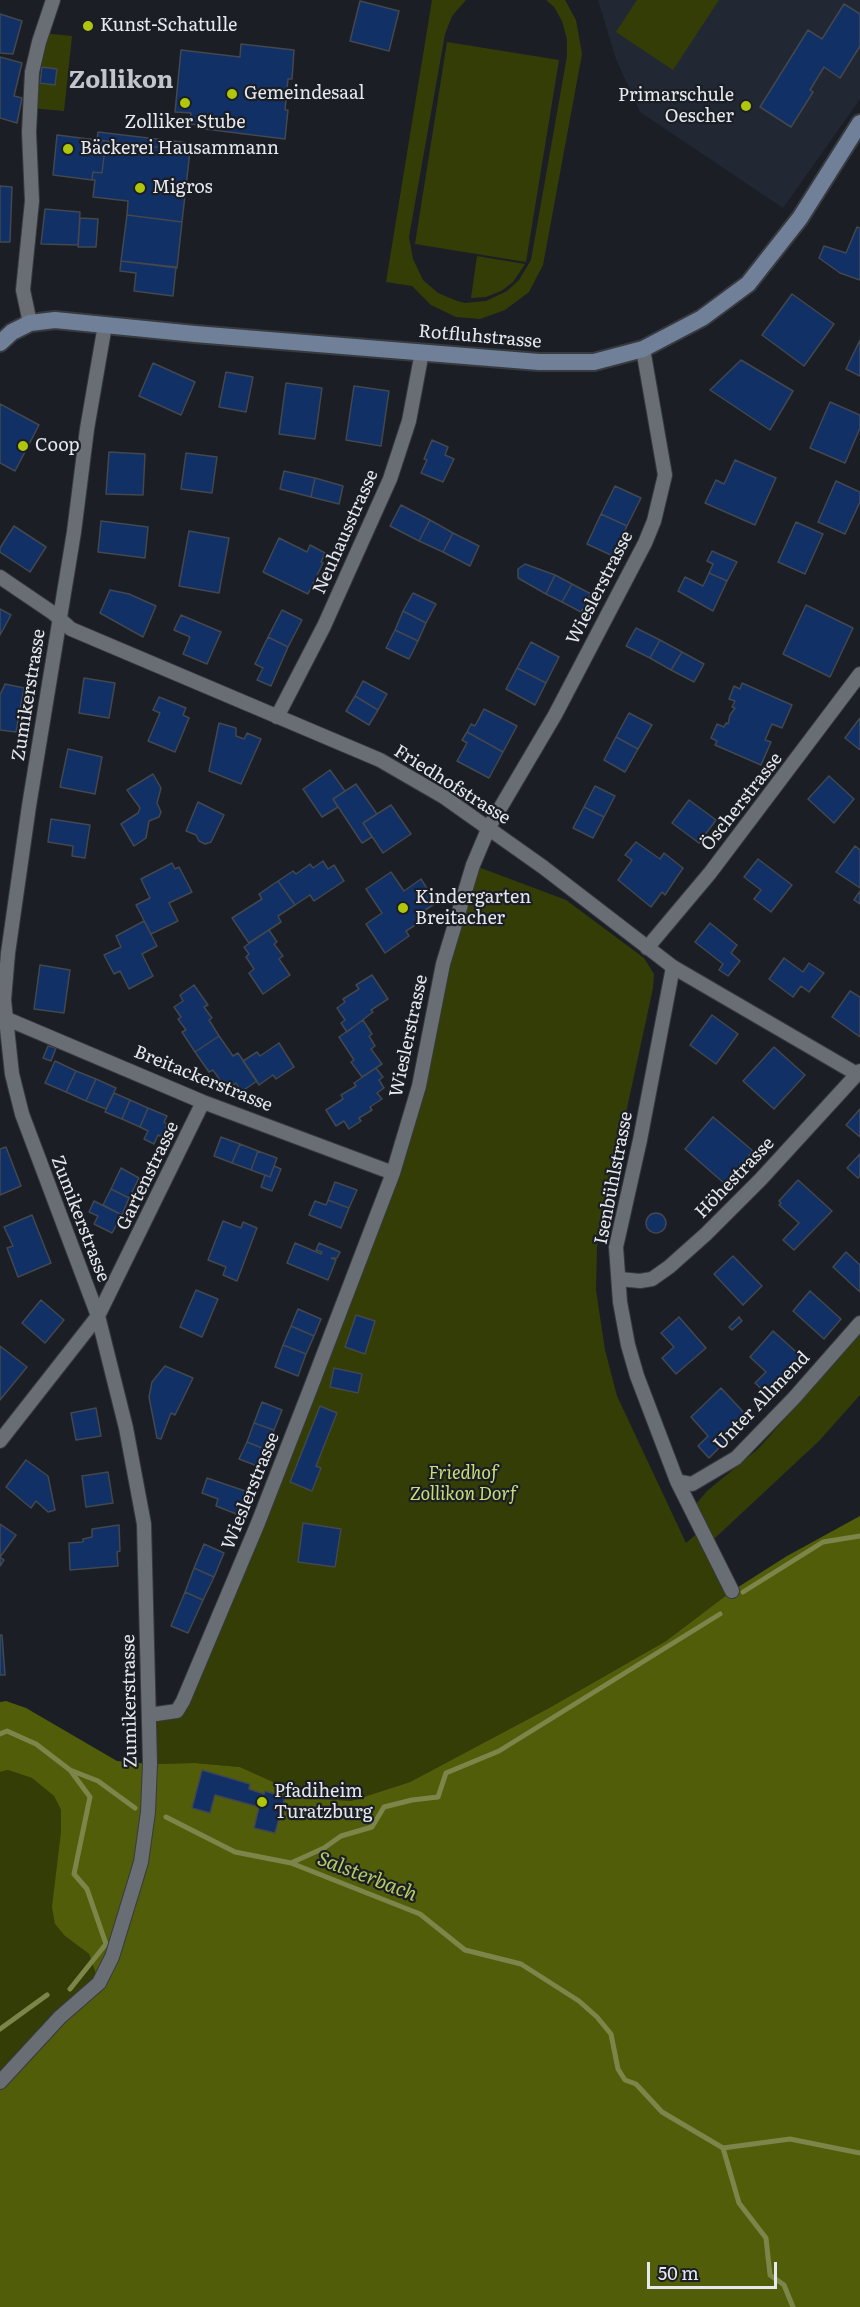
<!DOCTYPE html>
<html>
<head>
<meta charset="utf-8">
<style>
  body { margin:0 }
  #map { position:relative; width:860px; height:2307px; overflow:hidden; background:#1b1f25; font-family:Literata,serif }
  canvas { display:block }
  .scale { position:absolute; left:647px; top:2262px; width:130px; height:27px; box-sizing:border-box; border:3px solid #e5e8ec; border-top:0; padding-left:8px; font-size:18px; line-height:21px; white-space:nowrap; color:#e5e8ec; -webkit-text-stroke:4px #1b1f25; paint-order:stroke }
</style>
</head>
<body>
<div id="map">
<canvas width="860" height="2307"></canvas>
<div class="scale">50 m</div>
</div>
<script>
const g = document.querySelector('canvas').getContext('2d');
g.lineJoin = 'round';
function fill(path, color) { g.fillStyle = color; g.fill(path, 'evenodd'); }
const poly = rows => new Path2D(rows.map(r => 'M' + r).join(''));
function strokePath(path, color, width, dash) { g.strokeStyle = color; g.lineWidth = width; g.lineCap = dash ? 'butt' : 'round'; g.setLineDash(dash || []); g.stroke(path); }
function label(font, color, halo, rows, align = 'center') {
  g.font = font + ' Literata,serif'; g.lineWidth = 4.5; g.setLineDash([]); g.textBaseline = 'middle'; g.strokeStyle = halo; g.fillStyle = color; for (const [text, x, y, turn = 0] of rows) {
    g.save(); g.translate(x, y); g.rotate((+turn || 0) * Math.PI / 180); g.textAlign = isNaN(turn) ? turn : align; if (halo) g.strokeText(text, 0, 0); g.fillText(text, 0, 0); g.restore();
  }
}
const built = poly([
  [598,0,860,0,860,99,783,208,640,112,616,59]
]);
const green = poly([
  [432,0,466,0,452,16,445,34,409,237,413,259,423,280,438,293,457,301,465,303,486,301,507,291,519,280,531,260,567,56,567,39,562,21,554,7,546,0,565,0,576,20,582,54,543,265,529,292,505,310,480,319,456,317,431,305,412,286,386,282],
  [637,0,719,0,673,70,616,32],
  [42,33,72,36,64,111,30,108,40,83,55,85,57,69,42,67],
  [447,42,559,60,526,262,415,244],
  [477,256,525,264,513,282,501,291,486,297,471,298],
  [473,865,566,900,644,958,654,974,653,988,597,1247,596,1290,605,1350,617,1396,686,1543,701,1530,732,1591,666,1641,549,1708,410,1782,351,1801,309,1798,240,1767,195,1763,150,1764,149,1715,177,1711,393,1173],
  [860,1334,860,1395,819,1441,714,1539,696,1504,707,1491,758,1449],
  [8,1770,33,1778,54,1796,61,1810,65,1936,89,1954,99,1983,0,2082,0,1772]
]);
const forest = poly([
  [860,1516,860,2307,0,2307,0,2082,99,1983,89,1954,65,1936,55,1924,52,1907,61,1832,61,1810,54,1796,32,1778,8,1770,0,1772,0,1702,6,1701,26,1708,117,1761,150,1764,195,1763,240,1767,309,1798,351,1801,410,1782,549,1708,666,1641,732,1591,787,1556]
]);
const stream = poly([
  [743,1592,823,1542,860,1536],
  [0,1734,7,1731,36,1744,70,1770,98,1781,135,1808],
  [70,1770,90,1797,74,1874,87,1889,106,1944,70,1989],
  [166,1817,235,1852,291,1863,420,1914,465,1950,521,1964,579,2001,597,2017,611,2034,618,2069,625,2080,636,2084,662,2112,723,2148,790,2139,860,2153],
  [291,1863,324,1848,341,1836,372,1827,384,1807,412,1800,438,1797,446,1773,499,1751,720,1614],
  [0,2029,47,1995],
  [723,2148,739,2203,766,2238,770,2275,784,2285,793,2307]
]);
const building = poly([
  [360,1,399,11,389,51,350,41,360,1],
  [844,4,860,14,860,46,840,78,824,67,810,90,813,92,791,127,760,107,808,30,822,39,844,4],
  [0,14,22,21,13,54,0,53,0,14],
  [83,22,93,23,92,30,83,28,83,22],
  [241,44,294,50,292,79,288,79,285,110,288,110,285,139,205,129,205,126,190,124,191,113,175,112,181,50,240,57,241,44],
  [0,57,22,63,14,96,22,98,17,123,0,118,0,57],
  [42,67,57,69,55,85,40,83,42,67],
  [98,132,190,143,190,151,97,140,98,132],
  [57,135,97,140,96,147,105,148,102,173,93,172,92,180,53,175,57,135],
  [97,140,190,151,182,222,127,215,128,201,93,197,95,180,92,180,93,172,102,173,105,148,96,147,97,140],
  [0,186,12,187,10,242,0,242,0,186],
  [45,209,80,212,78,245,41,244,45,209],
  [127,215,182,222,177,268,121,261,127,215],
  [80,218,98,219,96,247,78,247,80,218],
  [857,227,860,228,860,280,840,273,819,258,824,246,846,253,857,227],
  [121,261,176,267,173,296,134,291,136,273,120,271,121,261],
  [792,294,834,324,804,366,762,335,792,294],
  [860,340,860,376,846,369,860,340],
  [741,360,793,391,770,430,710,390,741,360],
  [153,363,195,382,181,415,139,396,153,363],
  [226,372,253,377,246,412,219,407,226,372],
  [286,383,322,388,315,439,279,434,286,383],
  [354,386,389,391,381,446,346,440,354,386],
  [830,402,860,415,860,428,845,463,810,448,830,402],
  [0,404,39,425,15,471,0,463,0,404],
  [432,440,448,447,445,455,454,459,443,482,421,473,427,460,424,459,432,440],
  [109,452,145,454,143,495,106,494,109,452],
  [186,453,217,457,212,493,181,489,186,453],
  [735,460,776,478,755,525,705,503,716,480,724,484,735,460],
  [284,471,315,478,311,497,280,489,284,471],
  [315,478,343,486,339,504,311,497,315,478],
  [836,481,860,492,860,502,845,534,818,522,836,481],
  [615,486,641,498,627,526,601,514,615,486],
  [401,505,430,520,419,541,390,526,401,505],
  [601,514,627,526,613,556,587,544,601,514],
  [430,520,453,533,443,552,419,541,430,520],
  [101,521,148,527,145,558,98,552,101,521],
  [796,522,823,534,805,574,778,562,796,522],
  [14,526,46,547,30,572,0,552,0,548,14,526],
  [189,531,229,538,219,593,179,586,189,531],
  [453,533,479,546,470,566,443,552,453,533],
  [279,538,307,552,310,545,325,553,321,562,323,563,308,594,263,572,279,538],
  [712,551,737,562,727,581,709,573,713,564,707,561,712,551],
  [525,564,555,575,546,594,518,578,518,569,525,564],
  [709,573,727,581,713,611,678,591,685,577,703,586,709,573],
  [555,575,572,584,562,602,546,594,555,575],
  [572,584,591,594,581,612,562,602,572,584],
  [110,590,129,594,156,606,143,637,100,613,110,590],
  [413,593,436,604,426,623,403,611,413,593],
  [806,605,853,628,830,677,783,654,806,605],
  [0,609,11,615,0,635,0,609],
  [282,610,302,620,288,647,268,637,282,610],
  [403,611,426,623,418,641,395,630,403,611],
  [181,615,221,632,207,664,183,654,190,637,174,630,181,615],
  [636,628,660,640,650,658,626,646,636,628],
  [395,630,418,641,409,659,386,648,395,630],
  [268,637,288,647,271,686,257,680,263,668,255,664,268,637],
  [660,640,682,652,671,670,650,658,660,640],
  [531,642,559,657,546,683,517,668,531,642],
  [682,652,704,664,694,682,671,670,682,652],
  [517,668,546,683,535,705,506,689,517,668],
  [84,678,115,683,109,718,79,713,84,678],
  [363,681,387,694,378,710,355,696,363,681],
  [742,683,792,705,782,728,772,724,765,740,771,742,761,765,715,745,717,741,711,738,717,724,724,727,726,723,728,724,730,715,735,708,732,707,735,701,729,699,734,686,740,689,742,683],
  [5,684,24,688,16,732,0,730,0,695,5,684],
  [355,696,378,710,369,725,346,711,355,696],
  [159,697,186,708,183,715,189,718,175,752,148,741,160,713,153,710,159,697],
  [484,709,517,726,503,752,467,732,471,724,475,726,484,709],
  [629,713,652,725,638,749,616,737,629,713],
  [860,718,860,750,845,738,860,718],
  [219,723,236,728,236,736,244,739,247,733,261,739,241,784,209,771,219,723],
  [467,732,503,752,489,778,457,761,467,743,462,740,467,732],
  [616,737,638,749,625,772,604,760,616,737],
  [68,749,102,757,95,794,60,787,68,749],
  [330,770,345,791,333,799,338,807,322,817,303,789,330,770],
  [153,774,161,788,157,803,161,812,159,817,149,821,146,838,134,846,121,824,138,813,140,808,127,790,153,774],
  [829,776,854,799,834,823,808,799,829,776],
  [356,784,377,814,363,823,372,837,362,843,333,799,356,784],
  [595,786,615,796,604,817,584,807,595,786],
  [689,800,716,820,699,843,672,823,689,800],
  [198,802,224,815,211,842,205,844,199,841,196,835,186,831,198,802],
  [391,805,411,834,383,853,363,823,391,805],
  [584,807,604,817,593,838,573,828,584,807],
  [51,819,90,825,85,858,72,856,73,846,48,842,51,819],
  [636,842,660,859,664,853,683,868,665,895,662,892,651,907,618,880,632,860,625,855,636,842],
  [855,846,860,850,860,888,836,872,855,846],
  [758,859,792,885,771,912,754,899,761,890,744,877,758,859],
  [323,861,328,869,334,865,344,881,314,901,310,895,295,905,278,881,293,871,296,874,310,864,313,868,323,861],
  [172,863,175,869,179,867,192,892,169,903,178,921,151,934,136,905,150,898,141,879,172,863],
  [391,872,404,891,421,879,436,903,419,914,423,920,406,931,409,936,385,953,366,924,382,913,366,889,391,872],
  [278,881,295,905,278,916,281,922,249,943,232,918,262,899,259,894,278,881],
  [860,891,860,904,854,900,860,891],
  [144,921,157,946,142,954,153,976,129,989,120,971,114,974,104,955,121,947,116,936,144,921],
  [710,923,737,945,731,953,740,961,728,976,719,970,723,964,695,942,710,923],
  [269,930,277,942,274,944,283,956,279,959,290,975,263,994,249,973,254,969,246,957,249,954,244,947,269,930],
  [784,958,803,972,809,963,824,973,809,992,801,986,793,997,769,979,784,958],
  [40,965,70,970,64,1013,34,1009,40,965],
  [372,975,388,999,371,1010,373,1012,347,1032,341,1023,345,1020,337,1008,345,1002,343,999,359,989,356,985,372,975],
  [194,985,208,1005,204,1007,212,1018,209,1020,219,1036,195,1052,182,1032,186,1030,178,1019,181,1017,174,1007,183,1001,180,995,194,985],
  [850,991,860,997,860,1037,832,1017,850,991],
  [712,1015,738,1034,716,1064,690,1045,712,1015],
  [363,1020,372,1034,369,1036,375,1046,371,1049,382,1064,362,1077,351,1062,354,1060,339,1037,363,1020],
  [219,1036,233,1056,238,1053,257,1081,241,1092,236,1083,229,1088,225,1082,222,1083,213,1070,209,1072,195,1052,219,1036],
  [279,1043,294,1067,276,1079,273,1075,259,1085,243,1061,257,1052,260,1056,279,1043],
  [48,1046,56,1048,51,1061,43,1058,48,1046],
  [774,1047,805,1075,774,1109,743,1081,774,1047],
  [55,1061,76,1071,66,1092,45,1083,55,1061],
  [376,1068,383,1077,379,1080,384,1088,377,1093,382,1099,370,1107,372,1110,359,1118,361,1121,349,1129,344,1121,336,1126,326,1110,343,1099,341,1095,356,1086,354,1083,376,1068],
  [76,1071,96,1079,86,1101,66,1092,76,1071],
  [96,1079,116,1088,106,1109,86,1101,96,1079],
  [114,1093,130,1100,122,1119,105,1112,114,1093],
  [130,1100,148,1108,140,1127,122,1119,130,1100],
  [148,1108,167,1116,164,1122,167,1124,162,1137,158,1135,154,1144,144,1139,148,1131,140,1127,148,1108],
  [860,1109,860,1137,846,1125,860,1109],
  [713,1117,753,1151,725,1184,685,1149,713,1117],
  [221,1137,240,1144,232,1163,214,1156,221,1137],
  [240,1144,258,1151,251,1170,232,1163,240,1144],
  [6,1147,21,1186,0,1195,0,1149,6,1147],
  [258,1151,277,1158,270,1177,251,1170,258,1151],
  [860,1154,860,1176,858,1178,847,1168,860,1154],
  [274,1166,281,1169,272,1191,261,1187,265,1175,270,1177,274,1166],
  [121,1168,139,1178,129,1198,111,1189,121,1168],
  [798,1180,832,1211,794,1250,783,1240,799,1223,779,1205,781,1203,779,1201,798,1180],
  [335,1182,357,1190,349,1208,328,1200,335,1182],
  [111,1189,129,1198,122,1215,103,1205,111,1189],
  [328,1200,349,1208,341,1228,309,1215,315,1201,326,1205,328,1200],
  [94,1201,122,1215,112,1233,94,1224,98,1216,89,1212,94,1201],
  '646 1223a10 10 0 1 1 20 0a10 10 0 1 1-20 0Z',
  [32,1215,51,1263,18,1277,7,1248,13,1246,4,1227,32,1215],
  [223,1221,241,1228,243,1222,257,1228,237,1281,223,1275,226,1267,208,1260,223,1221],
  [295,1243,321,1254,322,1252,316,1250,319,1243,340,1252,337,1258,331,1258,336,1260,328,1280,287,1263,295,1243],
  [846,1252,860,1265,860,1292,833,1267,846,1252],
  [733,1256,762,1286,743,1305,714,1274,733,1256],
  [196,1290,218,1299,202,1337,180,1327,196,1290],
  [810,1291,841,1319,824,1339,793,1311,810,1291],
  [41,1300,64,1320,45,1343,22,1323,41,1300],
  [298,1309,321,1319,314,1336,291,1326,298,1309],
  [356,1315,375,1321,365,1354,345,1347,356,1315],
  [679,1317,706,1348,676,1374,662,1358,674,1347,661,1333,679,1317],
  [739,1317,742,1321,732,1330,729,1327,739,1317],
  [291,1326,314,1336,306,1354,283,1345,291,1326],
  [773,1331,804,1359,770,1397,755,1383,766,1372,750,1357,773,1331],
  [283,1345,306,1354,298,1376,275,1367,283,1345],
  [0,1346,27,1367,0,1400,0,1346],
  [165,1366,193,1378,175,1415,171,1413,161,1439,157,1438,149,1397,152,1382,165,1366],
  [334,1368,362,1374,358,1393,330,1387,334,1368],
  [721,1388,749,1418,709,1458,698,1446,708,1436,691,1417,721,1388],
  [262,1402,282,1410,274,1430,254,1423,262,1402],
  [320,1406,337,1413,316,1466,321,1468,312,1491,290,1482,320,1406],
  [96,1408,101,1436,76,1440,71,1413,96,1408],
  [254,1423,274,1430,267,1450,247,1442,254,1423],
  [247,1442,267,1450,260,1467,239,1459,247,1442],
  [26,1460,48,1476,55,1510,48,1512,36,1501,31,1508,6,1487,26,1460],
  [108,1472,113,1503,86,1507,82,1476,108,1472],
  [207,1478,248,1492,239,1515,216,1506,218,1499,202,1493,207,1478],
  [303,1523,341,1529,335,1567,298,1562,303,1523],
  [0,1524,16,1535,0,1557,4,1560,0,1566,0,1524],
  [119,1525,120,1551,117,1552,118,1566,70,1570,69,1543,83,1542,83,1539,92,1537,92,1529,119,1525],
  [204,1544,224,1553,214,1577,194,1568,204,1544],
  [194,1568,214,1577,203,1600,185,1592,194,1568],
  [185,1592,203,1600,188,1633,171,1626,185,1592],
  [0,1635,2,1635,5,1675,0,1675,0,1635],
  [202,1770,250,1784,249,1789,264,1794,265,1791,285,1797,275,1833,254,1828,259,1807,215,1795,210,1813,192,1808,202,1770]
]);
const minor = poly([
  [30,323,23,290,32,201,29,132,32,72,39,42,53,0],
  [0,577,53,613,71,629,380,760,444,797,543,867,673,967,857,1074],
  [277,717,324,626,390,479,409,421,422,352],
  [647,948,710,873,860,674],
  [673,967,640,1140,616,1247,620,1302,628,1345,637,1376,677,1481,732,1591],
  [0,1016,203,1102,393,1173],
  [619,1279,640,1281,652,1279,669,1267,706,1234,761,1179,860,1071],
  [0,1441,98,1316,203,1102],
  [677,1481,692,1484,736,1458,794,1398,860,1323],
  [149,1715,177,1711,183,1701,258,1523,311,1387,393,1173,419,1086,443,964,473,865,489,827,555,715,645,543,654,521,665,475,643,349],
  [0,2082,60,2017,99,1983,112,1957,135,1882,141,1862,148,1812,150,1764,144,1524,126,1428,98,1316,22,1114,12,1074,4,1000,8,953,29,806,74,532,87,429,105,325]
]);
const secondary = poly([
  [0,343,12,332,30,323,55,320,195,334,539,362,594,362,643,349,702,318,748,284,800,218,860,123]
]);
const markers = [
  [88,26,6,"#aec60c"],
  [232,94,6,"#aec60c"],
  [185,103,6,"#aec60c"],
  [746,106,6,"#aec60c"],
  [68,149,6,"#aec60c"],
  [140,188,6,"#aec60c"],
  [23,446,6,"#aec60c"],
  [403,908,6,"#aec60c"],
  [262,1802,6,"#aec60c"]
];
const poiNames = [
  ["Kunst-Schatulle",100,26],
  ["Gemeindesaal",244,94],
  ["Primarschule",734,96,"right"],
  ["Oescher",734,117,"right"],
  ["Zolliker Stube",185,123,"center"],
  ["Bäckerei Hausammann",80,149],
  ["Migros",152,188],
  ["Coop",35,446],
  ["Kindergarten",415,898],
  ["Breitacher",415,919],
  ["Pfadiheim",274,1792],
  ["Turatzburg",274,1813]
];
const streetNames = [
  ["Rotfluhstrasse",480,337,5],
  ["Neuhausstrasse",346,532,-66],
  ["Wieslerstrasse",600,588,-63],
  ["Zumikerstrasse",29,695,-81],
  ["Friedhofstrasse",452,785,32],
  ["Öscherstrasse",742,802,-52],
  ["Wieslerstrasse",409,1036,-78],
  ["Breitackerstrasse",203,1079,22],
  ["Gartenstrasse",148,1176,-64],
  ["Isenbühlstrasse",614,1178,-79],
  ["Höhestrasse",735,1178,-46],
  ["Zumikerstrasse",80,1219,69],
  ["Unter Allmend",762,1401,-46],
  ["Wieslerstrasse",251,1491,-68],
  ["Zumikerstrasse",130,1701,-91]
];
const parkNames = [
  ["Friedhof",463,1474],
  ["Zollikon Dorf",463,1495]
];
const waterNames = [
  ["Salsterbach",367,1877,21]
];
const districtNames = [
  ["Zollikon",121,81]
];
fill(built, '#212833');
fill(green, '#343d05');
fill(forest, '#515d08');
strokePath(stream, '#7c854a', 5);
fill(building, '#113066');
strokePath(building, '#43474e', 1.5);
strokePath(minor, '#373a3f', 16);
strokePath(secondary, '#373a3f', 20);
strokePath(minor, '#696e75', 14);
strokePath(secondary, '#708099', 16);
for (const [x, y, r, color] of markers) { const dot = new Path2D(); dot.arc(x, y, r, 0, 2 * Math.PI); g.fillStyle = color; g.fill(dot); strokePath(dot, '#1b1f25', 2); }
label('18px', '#e5e8ec', '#1b1f25', poiNames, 'left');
label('18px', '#e5e8ec', '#1b1f25', streetNames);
label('italic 18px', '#c9de75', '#1b1f25', parkNames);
label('italic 20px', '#b8cb63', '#1b1f25', waterNames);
label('bold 24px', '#c0c5ce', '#1b1f25', districtNames);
</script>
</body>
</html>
